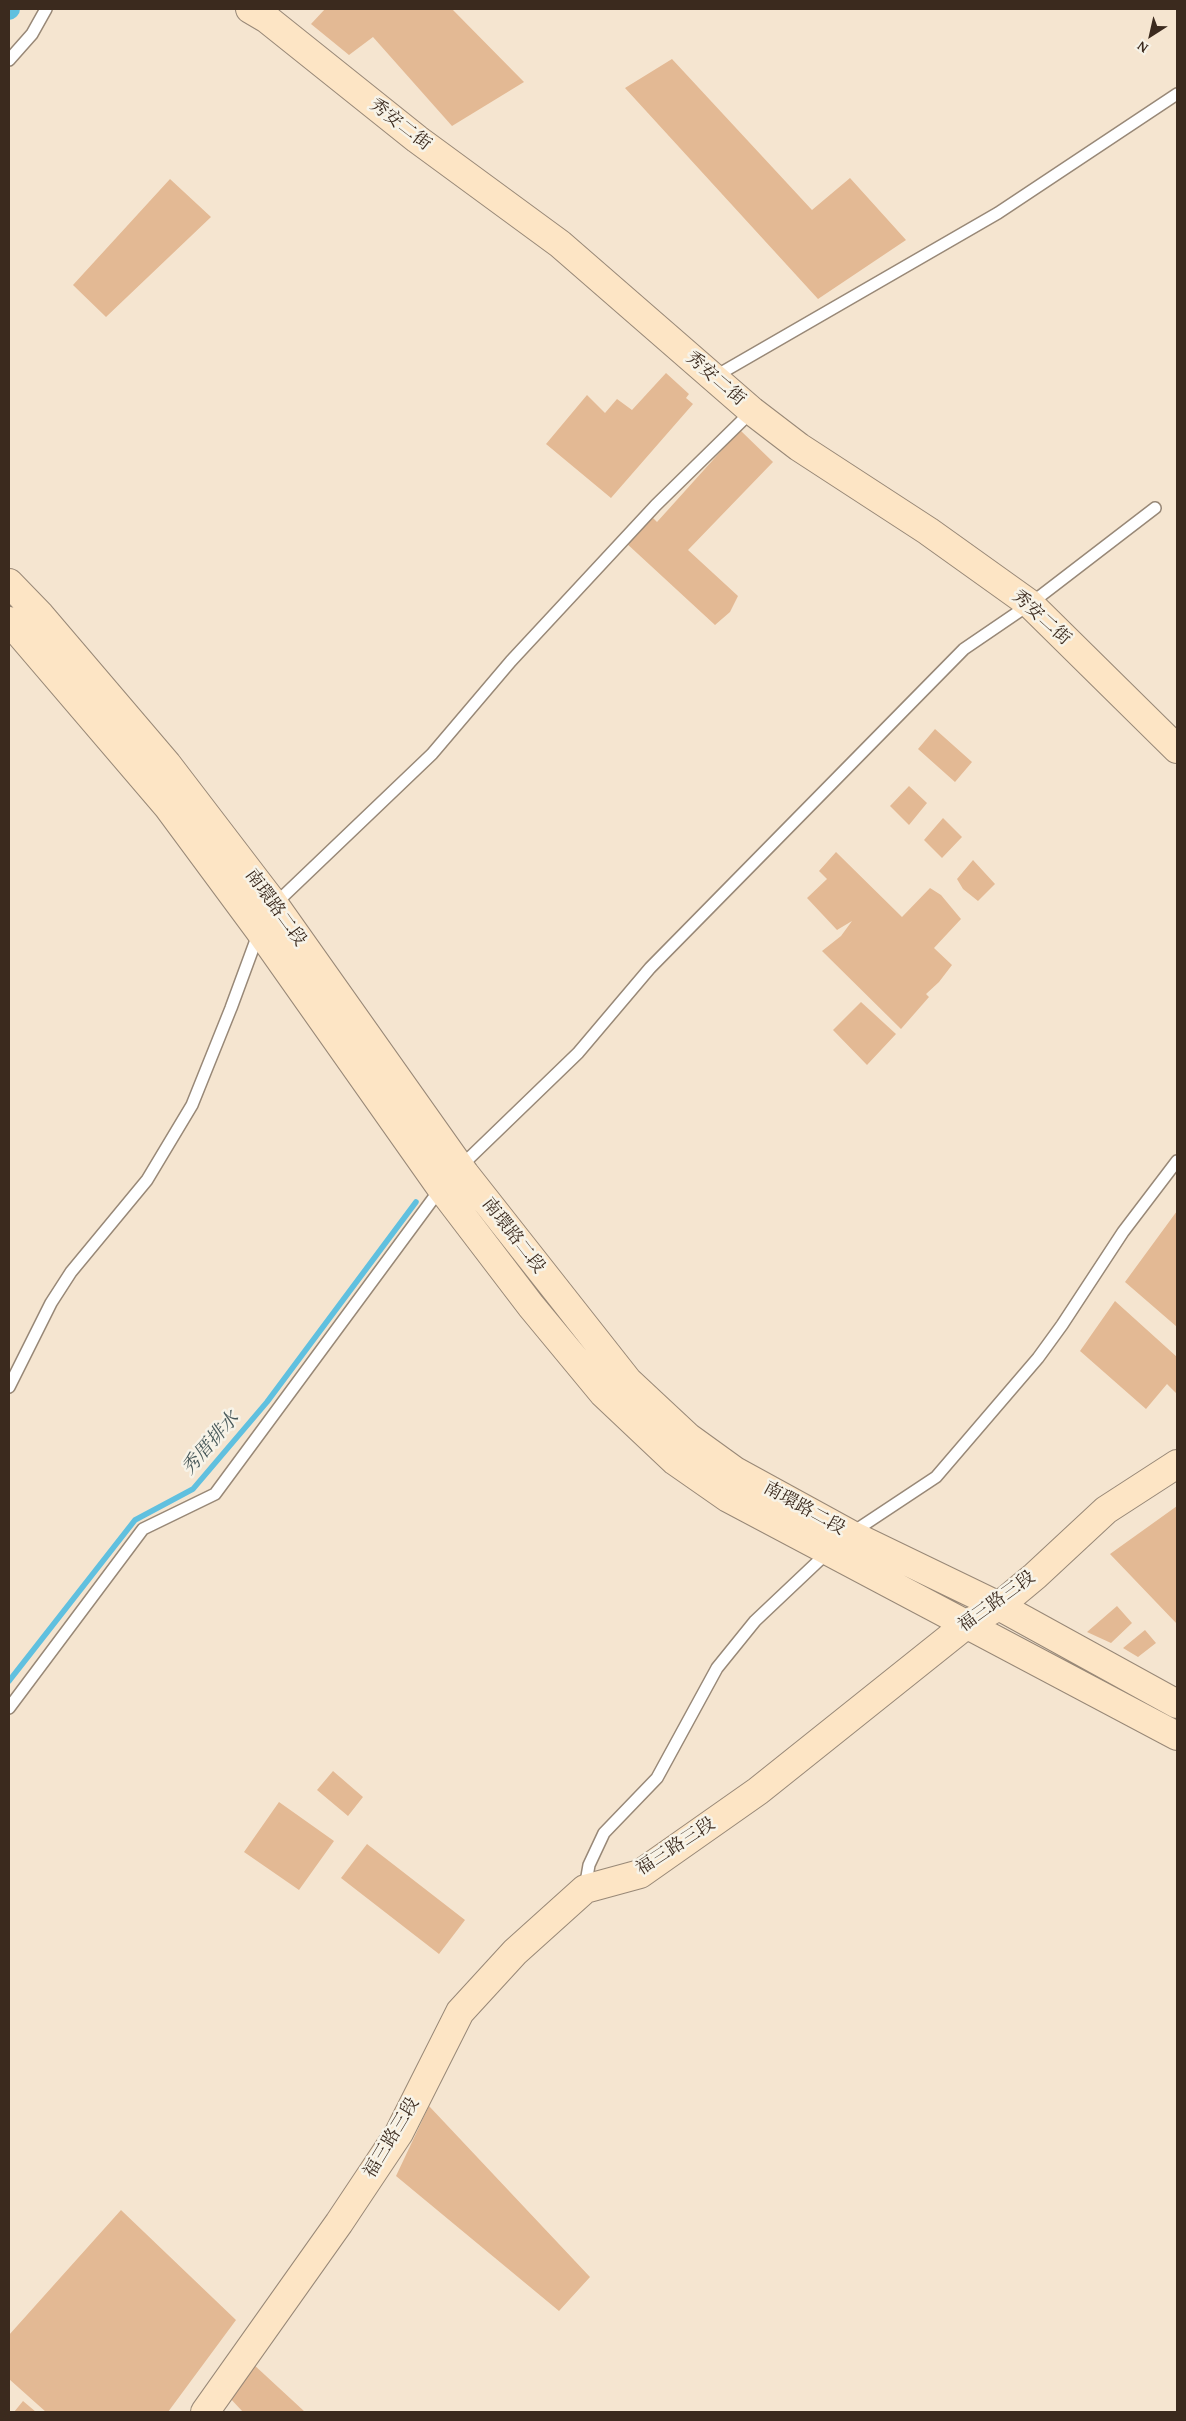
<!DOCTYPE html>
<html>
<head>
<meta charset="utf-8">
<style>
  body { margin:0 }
  #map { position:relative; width:1186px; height:2421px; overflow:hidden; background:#f5e5d0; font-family:"Gentium Book Plus",serif }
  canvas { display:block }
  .frame { position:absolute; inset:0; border:10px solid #3b2a1e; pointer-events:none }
  .north { position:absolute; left:1126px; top:10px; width:50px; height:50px; -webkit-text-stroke:4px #f7f3e8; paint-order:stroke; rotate:215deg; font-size:14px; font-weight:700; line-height:20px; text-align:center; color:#3b2a1e }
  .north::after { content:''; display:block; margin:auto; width:18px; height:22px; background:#3b2a1e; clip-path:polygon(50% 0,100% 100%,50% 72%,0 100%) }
</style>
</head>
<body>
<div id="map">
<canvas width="1186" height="2421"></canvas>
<div class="frame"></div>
<div class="north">N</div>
</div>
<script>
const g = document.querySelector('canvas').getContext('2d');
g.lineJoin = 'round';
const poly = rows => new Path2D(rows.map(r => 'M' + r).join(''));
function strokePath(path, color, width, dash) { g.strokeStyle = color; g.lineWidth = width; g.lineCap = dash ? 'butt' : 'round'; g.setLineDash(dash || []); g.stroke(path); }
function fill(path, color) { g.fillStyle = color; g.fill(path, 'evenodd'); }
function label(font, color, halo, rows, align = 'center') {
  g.font = font + ' "Gentium Book Plus","Noto Serif TC",serif'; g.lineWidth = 5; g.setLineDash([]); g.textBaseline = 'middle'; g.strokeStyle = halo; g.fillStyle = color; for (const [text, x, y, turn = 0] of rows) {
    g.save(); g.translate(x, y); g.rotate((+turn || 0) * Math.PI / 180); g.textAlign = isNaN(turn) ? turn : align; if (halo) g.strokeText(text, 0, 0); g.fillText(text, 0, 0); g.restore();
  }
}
const stream = poly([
  [9,1681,135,1520,193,1489,267,1402,416,1202]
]);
const canal = poly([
  [9,10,10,9]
]);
const building = poly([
  [325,9,452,9,524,82,452,126,373,37,349,55,311,24],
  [672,59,812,210,850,178,906,240,818,299,625,88],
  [170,179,211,217,106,317,73,285],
  [666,373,689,394,686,398,693,404,611,498,546,444,587,395,605,413,617,399,632,410],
  [740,430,773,462,688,550,738,596,730,612,715,625,625,542,653,518,657,522],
  [935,729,972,762,955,782,918,749],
  [909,786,927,803,909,825,890,806],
  [943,818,962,837,942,858,924,840],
  [836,852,902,917,930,888,941,895,961,919,934,948,952,965,939,982,926,994,929,997,901,1029,822,951,841,936,852,921,837,930,807,898,827,879,819,871],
  [973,860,995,884,978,901,963,889,957,879],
  [861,1002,896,1034,867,1065,833,1030],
  [1177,1211,1177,1327,1125,1282],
  [1115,1301,1177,1357,1177,1394,1167,1384,1146,1409,1080,1351],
  [1177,1506,1177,1624,1110,1554],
  [1117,1606,1132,1623,1111,1643,1087,1632],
  [1145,1630,1156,1643,1138,1657,1123,1648],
  [333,1771,363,1797,348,1816,317,1790],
  [279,1802,334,1841,299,1890,244,1852],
  [367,1844,465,1920,439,1954,341,1878],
  [429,2106,590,2277,559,2311,396,2176],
  [121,2210,236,2320,168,2412,46,2412,9,2379,9,2335],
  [252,2363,305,2412,243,2412,228,2396],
  [23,2401,36,2412,14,2412]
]);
const lane = poly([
  [9,60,32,34,46,9],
  [714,377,998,213,1177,94],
  [274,905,432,754,511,661,656,505,752,411],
  [460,1167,578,1053,650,968,964,649,1030,604,1155,508],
  [9,1387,51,1303,71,1272,147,1180,192,1105,231,1008,259,932],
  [850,1534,936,1477,1038,1358,1062,1325,1123,1232,1177,1161],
  [9,1708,143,1529,215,1494,441,1188],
  [585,1888,589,1865,604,1833,657,1778,717,1668,755,1621,828,1552]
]);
const secondary = poly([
  [250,9,267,19,417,139,560,244,752,411,799,447,928,531,1030,604,1177,749],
  [9,583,40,615,167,764,274,904,465,1174,628,1381,688,1437,735,1471,850,1534,999,1606,1177,1704],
  [9,621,168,807,259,930,441,1188,531,1306,603,1393,675,1461,728,1498,1177,1736],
  [205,2412,339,2223,399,2133,460,2012,515,1952,585,1889,640,1874,758,1791,967,1624,999,1606,1035,1576,1106,1510,1177,1464]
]);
const streetNames = [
  ["秀安二街",400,125,38],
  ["秀安二街",715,379,41],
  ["秀安二街",1041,618,42],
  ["南環路二段",275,908,54],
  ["南環路二段",513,1236,52],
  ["南環路二段",804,1509,29],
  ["福三路三段",997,1602,-36],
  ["福三路三段",676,1847,-33],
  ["福三路三段",392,2138,-59]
];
const waterNames = [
  ["秀厝排水",211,1444,-49]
];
strokePath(stream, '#60c0df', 5.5);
strokePath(canal, '#60c0df', 20);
fill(building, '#e3b994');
strokePath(lane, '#988877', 14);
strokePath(secondary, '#988877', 30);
strokePath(lane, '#fff', 11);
strokePath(secondary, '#fde5c5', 28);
label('18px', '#3b2a1e', '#f7f3e8', streetNames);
label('italic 19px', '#465758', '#f7f3e8', waterNames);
</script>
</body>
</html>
